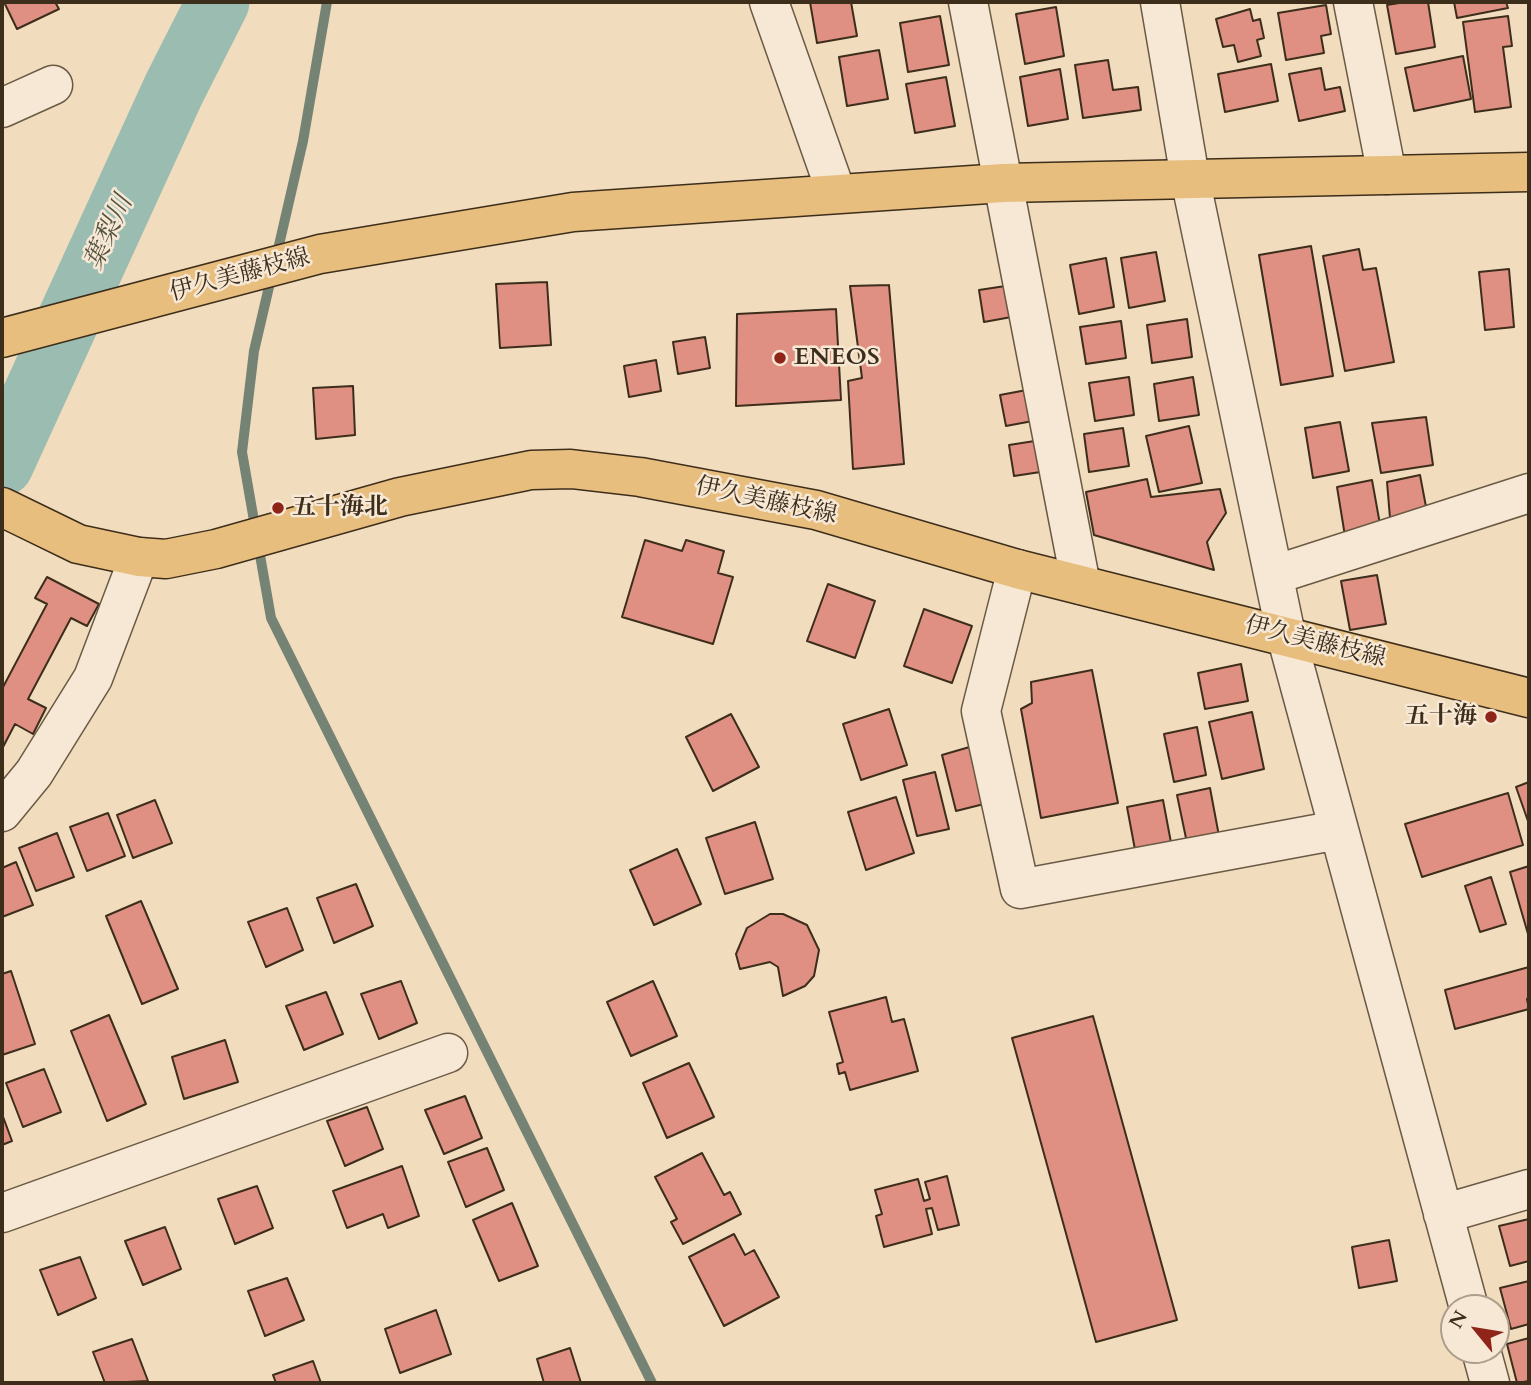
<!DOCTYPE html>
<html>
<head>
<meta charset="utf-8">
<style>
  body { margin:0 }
  #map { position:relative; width:1531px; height:1385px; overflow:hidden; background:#f1dcbe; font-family:Cardo,serif }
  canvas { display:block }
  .frame { position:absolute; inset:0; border:4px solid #3d2e1b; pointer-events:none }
  .north { position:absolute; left:1440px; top:1294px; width:70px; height:70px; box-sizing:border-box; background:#f6e8d5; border:2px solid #ac9e8b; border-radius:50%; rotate:300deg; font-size:19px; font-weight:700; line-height:28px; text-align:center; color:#3d2e1b }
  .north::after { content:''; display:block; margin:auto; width:24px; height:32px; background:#8f2418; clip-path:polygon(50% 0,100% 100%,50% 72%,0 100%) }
</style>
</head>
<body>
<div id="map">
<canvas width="1531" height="1385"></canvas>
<div class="frame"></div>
<div class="north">N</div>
</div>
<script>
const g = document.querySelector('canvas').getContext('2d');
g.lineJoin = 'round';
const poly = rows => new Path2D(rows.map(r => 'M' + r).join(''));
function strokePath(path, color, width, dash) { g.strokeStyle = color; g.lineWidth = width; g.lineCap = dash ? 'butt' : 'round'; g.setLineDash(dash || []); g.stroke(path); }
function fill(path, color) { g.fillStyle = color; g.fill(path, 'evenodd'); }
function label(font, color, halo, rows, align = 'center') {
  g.font = font + ' Cardo,"Noto Serif JP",serif'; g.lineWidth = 5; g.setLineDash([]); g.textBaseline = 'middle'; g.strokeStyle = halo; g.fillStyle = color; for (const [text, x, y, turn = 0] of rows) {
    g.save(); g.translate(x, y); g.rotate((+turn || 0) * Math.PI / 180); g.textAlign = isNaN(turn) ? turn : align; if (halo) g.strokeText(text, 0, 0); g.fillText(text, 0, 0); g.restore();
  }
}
const stream = poly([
  [276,258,303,141,327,2],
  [272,274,254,351,242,452,271,618,652,1383]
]);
const river = poly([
  [2,465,174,89,218,2]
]);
const building = poly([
  [4,2,55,2,59,9,17,29,4,2],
  [810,2,851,2,857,36,817,43,810,2],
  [1405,2,1428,2,1435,47,1396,54,1387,5,1405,2],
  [1454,2,1506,2,1508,8,1457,18,1454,2],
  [1326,5,1331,34,1321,36,1324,53,1286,60,1278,13,1326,5],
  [1056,7,1064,56,1025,64,1016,14,1056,7],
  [1250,9,1253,21,1260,19,1264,38,1257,40,1261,56,1238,62,1234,45,1223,47,1216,19,1250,9],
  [940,16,949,65,908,72,900,23,940,16],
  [1508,16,1512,46,1503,47,1511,107,1475,112,1463,22,1508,16],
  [879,50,888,99,847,106,839,57,879,50],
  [1463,56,1471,99,1414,111,1405,68,1463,56],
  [1108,60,1113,90,1138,87,1141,110,1083,118,1075,65,1108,60],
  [1271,64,1278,101,1225,112,1218,74,1271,64],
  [1321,68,1325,90,1340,87,1345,111,1299,121,1289,74,1321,68],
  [1060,69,1068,119,1028,126,1020,77,1060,69],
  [946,77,955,126,915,133,906,84,946,77],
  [1311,246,1333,376,1281,385,1259,255,1311,246],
  [1359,249,1363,270,1376,268,1394,362,1345,371,1323,256,1359,249],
  [1156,252,1165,301,1129,308,1121,258,1156,252],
  [1106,258,1114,307,1079,314,1070,265,1106,258],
  [1509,269,1514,327,1485,330,1479,272,1509,269],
  [547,282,551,345,500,348,496,284,547,282],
  [889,285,904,464,853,469,848,381,862,378,850,286,889,285],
  [1012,285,1017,316,984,322,979,290,1012,285],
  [836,309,841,400,736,406,737,314,836,309],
  [1187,319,1192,357,1152,363,1147,325,1187,319],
  [1121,321,1126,358,1086,364,1080,327,1121,321],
  [705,337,710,368,678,374,673,342,705,337],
  [656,360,661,391,629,397,624,366,656,360],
  [1129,377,1134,415,1095,421,1089,383,1129,377],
  [1193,377,1199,415,1159,421,1154,384,1193,377],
  [353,386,355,435,316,439,313,388,353,386],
  [1032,389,1038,420,1006,426,1000,395,1032,389],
  [1426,417,1433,465,1381,473,1372,423,1426,417],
  [1340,422,1349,471,1313,478,1305,428,1340,422],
  [1189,426,1202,483,1159,492,1146,436,1189,426],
  [1123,428,1129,466,1089,472,1084,434,1123,428],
  [1041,440,1047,471,1014,476,1009,445,1041,440],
  [1420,475,1427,512,1390,518,1387,482,1420,475],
  [1147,479,1151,497,1220,489,1226,513,1207,542,1214,570,1094,535,1086,492,1147,479],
  [1372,480,1381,530,1345,536,1337,487,1372,480],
  [645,540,682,551,686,540,724,551,718,573,733,577,713,644,622,617,645,540],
  [1377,575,1386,624,1350,630,1341,581,1377,575],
  [47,577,99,604,87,626,71,618,28,699,46,708,33,734,15,724,2,749,2,689,47,604,35,598,47,577],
  [828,584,875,601,855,658,807,641,828,584],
  [924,609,972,626,952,683,904,666,924,609],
  [1241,664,1248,701,1205,709,1198,673,1241,664],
  [1092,670,1118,803,1041,818,1021,709,1032,703,1031,682,1092,670],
  [889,709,907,765,861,780,843,724,889,709],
  [1252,712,1264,769,1222,779,1209,722,1252,712],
  [731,714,759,767,713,791,686,737,731,714],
  [1197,727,1206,775,1174,782,1164,734,1197,727],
  [973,746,988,803,956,811,942,755,973,746],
  [935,772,949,829,917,836,903,780,935,772],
  [1529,782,1529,824,1516,787,1529,782],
  [1210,788,1219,836,1187,843,1177,795,1210,788],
  [1508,793,1523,845,1422,877,1405,824,1508,793],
  [896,797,914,853,866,870,848,812,896,797],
  [155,800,172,843,133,858,117,815,155,800],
  [1163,800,1172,848,1136,855,1127,807,1163,800],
  [108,813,125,856,87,871,70,827,108,813],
  [755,822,773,879,725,894,706,838,755,822],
  [57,833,74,877,36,891,19,848,57,833],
  [677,849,701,904,654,925,630,870,677,849],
  [16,862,33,905,2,917,2,868,16,862],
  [1529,866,1529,934,1528,934,1510,872,1529,866],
  [1491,877,1506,924,1480,932,1465,886,1491,877],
  [356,884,373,926,334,943,317,898,356,884],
  [141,901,178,989,142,1004,106,916,141,901],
  [287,908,303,950,266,967,248,922,287,908],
  [770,914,783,914,807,925,819,950,814,976,805,986,783,996,778,967,770,962,740,969,736,954,747,928,770,914],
  [1529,967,1529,998,1527,999,1529,1009,1455,1029,1445,990,1529,967],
  [11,971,35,1044,2,1055,2,974,11,971],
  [401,981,417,1023,379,1039,361,994,401,981],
  [653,981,677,1036,631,1056,607,1002,653,981],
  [326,992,343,1034,304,1050,286,1006,326,992],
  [886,997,892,1022,904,1019,918,1071,850,1090,845,1072,839,1074,837,1064,843,1062,829,1012,886,997],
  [109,1015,146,1104,107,1121,71,1031,109,1015],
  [1093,1016,1177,1320,1096,1342,1012,1038,1093,1016],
  [225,1040,238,1082,184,1099,172,1057,225,1040],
  [689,1063,714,1117,667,1138,643,1083,689,1063],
  [44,1069,61,1112,23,1127,6,1083,44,1069],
  [465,1096,482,1138,444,1154,425,1110,465,1096],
  [367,1107,383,1149,345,1166,327,1121,367,1107],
  [2,1114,12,1141,2,1145,2,1114],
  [487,1148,504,1190,466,1207,448,1162,487,1148],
  [702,1153,724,1195,730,1192,741,1214,683,1244,671,1222,677,1219,655,1177,702,1153],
  [402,1166,419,1216,388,1228,383,1214,347,1228,333,1191,402,1166],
  [947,1176,959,1225,938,1230,932,1208,926,1209,932,1234,884,1247,876,1216,882,1214,875,1190,918,1179,924,1201,930,1199,925,1182,947,1176],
  [257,1186,273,1228,235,1244,218,1199,257,1186],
  [512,1203,538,1266,499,1281,473,1220,512,1203],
  [1529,1219,1529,1261,1510,1266,1499,1226,1529,1219],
  [165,1227,181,1269,143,1285,125,1241,165,1227],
  [734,1234,745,1255,754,1250,779,1297,724,1326,689,1257,734,1234],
  [1389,1240,1397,1281,1359,1288,1352,1247,1389,1240],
  [80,1257,96,1298,58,1315,40,1270,80,1257],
  [287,1278,304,1320,265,1336,248,1291,287,1278],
  [1529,1281,1529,1324,1511,1329,1500,1288,1529,1281],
  [436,1310,451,1354,400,1373,385,1329,436,1310],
  [1529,1338,1529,1381,1517,1383,1507,1344,1529,1338],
  [132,1339,148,1381,105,1383,93,1352,132,1339],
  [570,1348,581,1383,544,1383,537,1359,570,1348],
  [313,1361,321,1383,276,1383,273,1375,313,1361]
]);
const minor = poly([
  [769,2,836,192],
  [968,2,1081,585],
  [1160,2,1190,178,1286,635,1469,1308],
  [1353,2,1387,175],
  [2,108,53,85],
  [1017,569,981,711,1020,889,1338,830],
  [1274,575,1529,493],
  [2,812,34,773,93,678,139,557],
  [2,1213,448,1053],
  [1443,1214,1529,1189],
  [1481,1350,1490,1383]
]);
const major = poly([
  [2,338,320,254,573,212,1003,183,1529,172],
  [2,507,78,544,139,557,166,559,216,549,400,497,531,470,571,469,640,477,816,510,1017,569,1529,698]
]);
const markers = [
  [780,358,7,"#8f2418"],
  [278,508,7,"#8f2418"],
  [1491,717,7,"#8f2418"]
];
const streetNames = [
  ["伊久美藤枝線",240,276,-15],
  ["伊久美藤枝線",766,502,12],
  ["伊久美藤枝線",1315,643,14]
];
const poiNames = [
  ["ENEOS",794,358],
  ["五十海北",292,508],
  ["五十海",1477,717,"right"]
];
const waterNames = [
  ["葉梨川",110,233,-65]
];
strokePath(stream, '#758374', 10);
strokePath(river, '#9bbcb0', 63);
fill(building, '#e09083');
strokePath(building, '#3d2e1b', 2);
strokePath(minor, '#6a5a44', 41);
strokePath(major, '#3d2e1b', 41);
strokePath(minor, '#f6e8d5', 38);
strokePath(major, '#e8be7f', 38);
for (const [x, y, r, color] of markers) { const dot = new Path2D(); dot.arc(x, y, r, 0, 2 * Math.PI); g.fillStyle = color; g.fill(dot); strokePath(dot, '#f6e8d5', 2.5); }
label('24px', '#3d2e1b', '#f6e8d5', streetNames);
label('bold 24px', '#3d2e1b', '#f6e8d5', poiNames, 'left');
label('italic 26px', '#545240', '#f6e8d5', waterNames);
</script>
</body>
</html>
